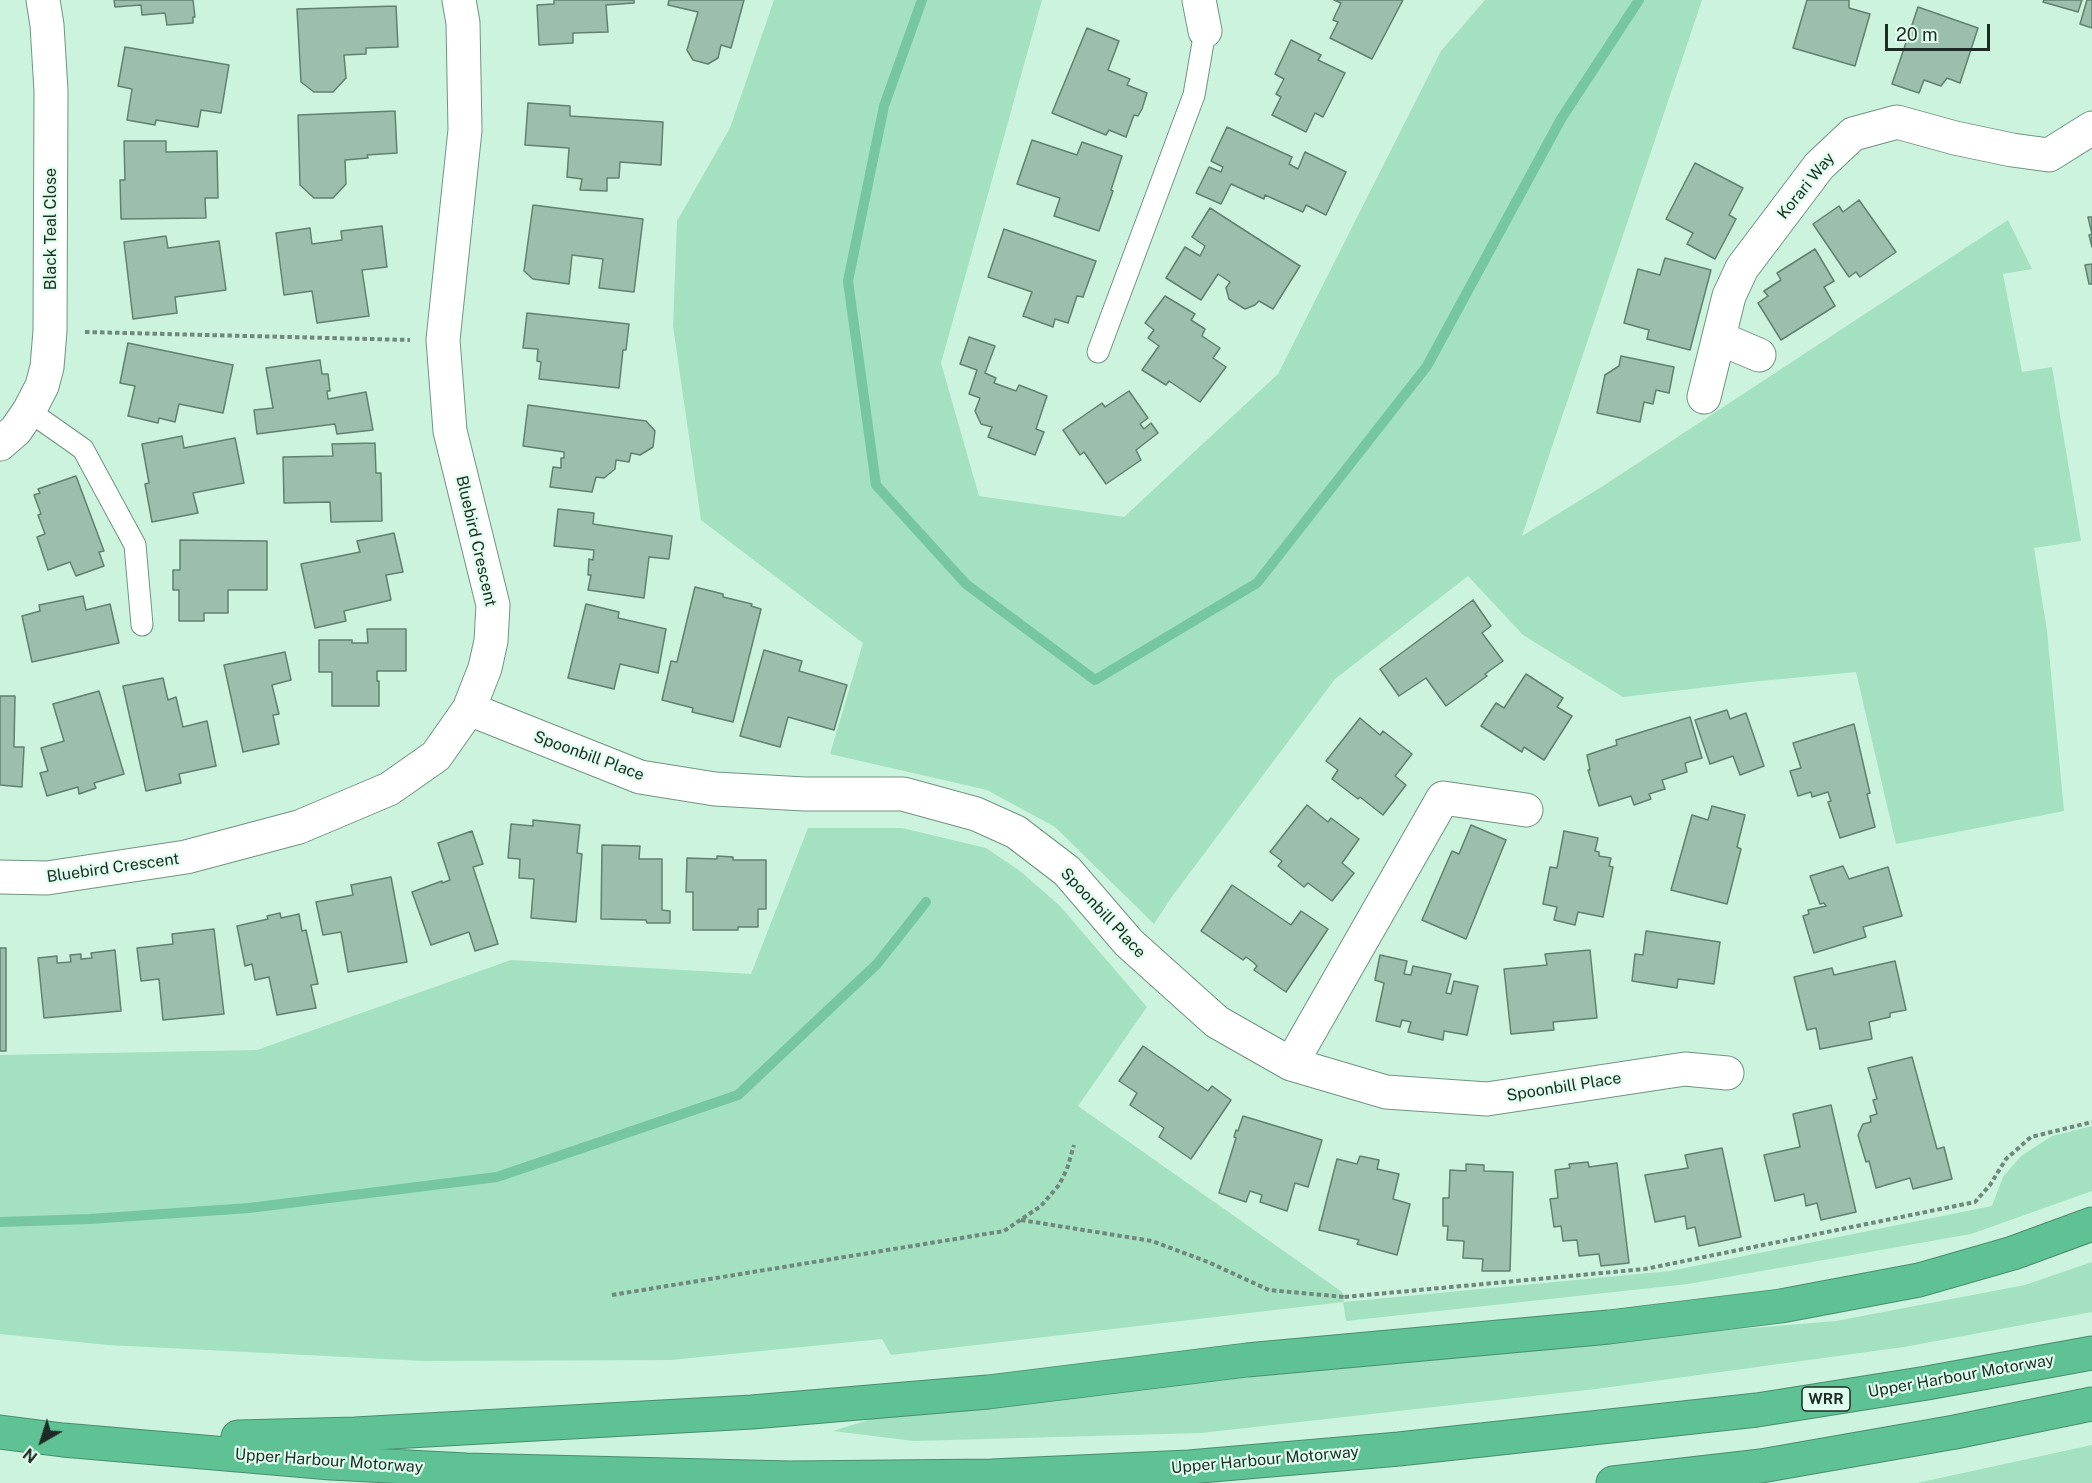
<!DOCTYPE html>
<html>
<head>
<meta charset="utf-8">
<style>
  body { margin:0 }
  #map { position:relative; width:2092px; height:1483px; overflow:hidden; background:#ccf3de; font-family:"Public Sans",sans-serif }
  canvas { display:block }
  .north { position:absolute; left:12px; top:1411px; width:60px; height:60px; -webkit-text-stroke:4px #dffeed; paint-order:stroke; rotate:219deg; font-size:16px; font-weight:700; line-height:24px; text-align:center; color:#1d2b24 }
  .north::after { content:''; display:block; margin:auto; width:21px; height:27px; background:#1d2b24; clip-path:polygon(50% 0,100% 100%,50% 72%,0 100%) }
  .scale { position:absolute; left:1885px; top:24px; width:105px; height:27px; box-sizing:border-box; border:3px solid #1d2b24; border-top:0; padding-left:8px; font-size:18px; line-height:21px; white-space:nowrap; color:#1d2b24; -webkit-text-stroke:4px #dffeed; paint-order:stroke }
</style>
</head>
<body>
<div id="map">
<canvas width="2092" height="1483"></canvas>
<div class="north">N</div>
<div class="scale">20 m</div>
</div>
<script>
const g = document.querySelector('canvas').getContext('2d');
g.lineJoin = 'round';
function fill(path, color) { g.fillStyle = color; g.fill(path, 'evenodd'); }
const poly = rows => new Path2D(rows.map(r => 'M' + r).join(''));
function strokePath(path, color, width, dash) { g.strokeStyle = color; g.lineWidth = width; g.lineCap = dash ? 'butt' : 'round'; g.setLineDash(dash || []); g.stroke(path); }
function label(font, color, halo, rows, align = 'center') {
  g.font = font + ' "Public Sans",sans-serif'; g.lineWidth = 4.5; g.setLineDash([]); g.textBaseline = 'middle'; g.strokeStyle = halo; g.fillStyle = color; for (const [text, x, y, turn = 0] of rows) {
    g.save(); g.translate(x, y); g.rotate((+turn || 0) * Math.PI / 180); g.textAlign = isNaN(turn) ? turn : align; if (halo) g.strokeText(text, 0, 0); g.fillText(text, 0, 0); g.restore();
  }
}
const green = poly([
  [774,0,1042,0,941,363,979,496,1124,517,1278,374,1441,51,1485,0,1702,0,1522,536,1603,486,2008,220,2032,269,2003,274,2022,372,2052,367,2081,541,2034,548,2047,631,2064,811,1896,844,1856,672,1750,682,1623,697,1523,635,1468,576,1335,679,1171,898,1154,924,1055,827,987,790,830,754,863,643,701,520,673,326,677,221,730,128],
  [808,828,902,828,986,848,1020,871,1059,905,1147,1007,1078,1106,1342,1292,1344,1302,1670,1271,1992,1206,2003,1177,2021,1156,2052,1136,2092,1126,2092,1191,1971,1234,1688,1284,1346,1321,1343,1302,891,1355,882,1339,671,1360,424,1361,108,1345,0,1334,0,1055,257,1050,511,960,751,974],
  [2092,1262,2092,1312,1904,1347,1596,1389,1201,1433,914,1441,833,1431,897,1411,1577,1346,1690,1333,1836,1321,2025,1285],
  [2092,1445,2092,1483,1917,1483]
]);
const stream = poly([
  [922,0,884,106,848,281,876,485,966,584,1095,680,1257,583,1427,366,1561,119,1639,0],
  [0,1222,90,1219,249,1208,497,1177,738,1095,877,964,926,902]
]);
const building = poly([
  [114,0,193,0,195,17,193,17,193,23,167,25,165,13,142,15,141,5,115,7,114,0],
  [554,0,634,0,634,3,606,5,608,32,573,33,573,43,539,45,537,5,554,4,554,0],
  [669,0,744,0,731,48,721,45,718,58,708,64,693,60,687,50,698,12,668,5,669,0],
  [1334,0,1403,0,1372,59,1330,38,1338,22,1333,20,1341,3,1334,0],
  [1807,0,1849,0,1849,8,1870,14,1855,66,1793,48,1807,0],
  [2044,0,2082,0,2078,12,2043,2,2044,0],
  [2087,0,2092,0,2092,28,2080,24,2087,0],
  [396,6,398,47,366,48,366,54,344,55,346,78,333,92,314,92,301,82,297,9,396,6],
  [1918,7,1978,28,1960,83,1947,78,1941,86,1924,80,1919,93,1892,84,1918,7],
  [1087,28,1119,41,1108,70,1130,79,1127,85,1147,93,1142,109,1138,116,1134,115,1126,137,1109,130,1106,135,1052,113,1087,28],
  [1291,40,1321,55,1318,60,1345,73,1323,117,1315,113,1306,132,1272,115,1281,97,1276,94,1284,79,1275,74,1291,40],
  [125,47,229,65,221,113,201,110,198,127,156,120,155,125,127,120,132,89,118,86,125,47],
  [528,103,570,106,570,116,663,122,661,165,620,162,619,178,607,178,607,191,580,190,582,179,567,177,569,148,525,145,528,103],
  [395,111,397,153,367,155,368,158,345,160,346,184,333,198,314,198,300,185,298,115,395,111],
  [1227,127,1292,157,1289,164,1298,169,1305,152,1346,172,1326,215,1306,205,1303,212,1265,195,1264,199,1231,184,1221,204,1196,193,1209,167,1221,172,1223,167,1211,161,1227,127],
  [1032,140,1077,155,1082,142,1122,156,1111,190,1113,191,1099,231,1054,216,1060,198,1017,184,1032,140],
  [124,141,166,141,166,152,217,151,218,198,205,198,206,218,121,219,120,180,125,180,124,141],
  [1695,163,1743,188,1729,215,1736,219,1715,259,1687,244,1693,233,1666,219,1695,163],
  [1859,200,1896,252,1860,277,1856,272,1849,277,1813,224,1839,206,1843,212,1859,200],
  [533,205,643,219,634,292,599,288,603,259,572,255,569,284,533,279,524,271,533,205],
  [1210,208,1300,266,1273,309,1259,301,1255,305,1245,309,1229,299,1226,288,1230,282,1218,274,1201,300,1166,278,1185,247,1200,256,1205,246,1192,237,1210,208],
  [2088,217,2092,217,2092,247,2089,235,2092,234,2088,217],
  [382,226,387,267,362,270,369,316,317,323,312,291,284,295,276,233,310,228,312,244,342,240,341,231,382,226],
  [1004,229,1096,261,1083,297,1077,296,1068,323,1055,319,1053,327,1023,316,1032,292,988,277,1004,229],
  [166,236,168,248,219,241,226,290,175,297,177,313,133,319,124,242,166,236],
  [1815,249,1834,281,1824,287,1835,306,1781,340,1758,303,1768,296,1764,291,1781,280,1777,273,1815,249],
  [1665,258,1711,270,1690,350,1647,339,1649,330,1624,323,1638,269,1660,275,1665,258],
  [2092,264,2092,284,2089,284,2085,265,2092,264],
  [1165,296,1195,314,1191,320,1205,329,1202,336,1220,348,1213,358,1226,367,1200,402,1169,381,1166,385,1142,370,1159,346,1148,338,1154,330,1145,323,1165,296],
  [527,313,629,324,626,350,623,350,619,388,539,379,541,362,537,361,538,349,523,348,527,313],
  [969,337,995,346,985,373,996,378,994,383,1016,391,1019,385,1047,396,1036,429,1044,432,1035,455,988,437,992,427,981,424,975,411,980,398,969,394,977,370,960,364,969,337],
  [128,343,233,365,223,413,179,404,175,422,159,418,158,423,128,416,135,386,120,383,128,343],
  [1621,356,1674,367,1669,393,1656,390,1653,404,1644,402,1640,422,1597,413,1605,375,1619,366,1621,356],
  [320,360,322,374,328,374,330,391,327,391,328,399,366,392,373,430,337,434,335,424,257,434,254,410,273,408,266,368,320,360],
  [1129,391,1148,418,1140,424,1144,429,1151,423,1158,433,1136,450,1141,460,1106,484,1084,452,1080,455,1063,430,1102,403,1105,407,1129,391],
  [528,405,646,421,655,431,653,447,640,455,631,453,629,462,616,460,615,469,604,478,596,477,592,492,550,487,553,467,561,468,561,458,564,458,564,452,523,446,528,405],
  [182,436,184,448,235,438,244,483,193,493,198,513,152,522,145,484,149,483,142,444,182,436],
  [375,443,376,473,381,473,382,521,331,522,330,502,284,503,283,457,333,456,332,444,375,443],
  [76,476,104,551,99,552,104,566,76,576,70,562,48,570,37,537,45,534,38,515,41,514,34,495,40,493,38,489,76,476],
  [558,509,594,513,593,524,672,536,669,559,649,557,644,598,588,590,591,575,588,575,589,559,593,560,594,550,554,546,558,509],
  [394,533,403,572,386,575,391,600,344,611,346,621,315,628,301,564,360,552,357,541,394,533],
  [180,540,267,541,267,590,228,590,228,613,204,613,204,621,179,621,179,590,173,590,173,570,180,570,180,540],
  [695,587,723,594,723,597,752,604,751,606,761,609,733,722,692,712,693,708,662,700,671,661,677,662,695,587],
  [83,596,86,610,110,604,119,643,32,662,22,616,40,611,39,605,83,596],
  [1473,600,1491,626,1482,633,1503,661,1485,674,1487,676,1446,706,1426,678,1399,696,1380,669,1473,600],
  [586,604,619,612,618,618,666,629,658,673,620,664,614,689,568,678,586,604],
  [367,629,406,629,406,671,377,671,377,681,379,681,379,706,332,706,332,672,319,672,319,640,352,640,352,643,368,643,367,629],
  [764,650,802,661,799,671,847,685,834,730,788,717,780,747,740,736,764,650],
  [285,652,291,680,272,685,279,714,273,715,279,744,243,752,224,665,285,652],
  [1526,674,1563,698,1557,707,1572,716,1544,760,1524,747,1522,752,1481,726,1496,703,1504,708,1526,674],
  [163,678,168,700,176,697,183,727,207,721,216,766,179,774,181,783,146,791,123,686,163,678],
  [99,691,124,774,94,783,96,788,79,794,78,787,47,796,40,773,48,771,41,748,64,741,53,704,99,691],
  [0,696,15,696,14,747,24,747,22,787,0,785,0,696],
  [1727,710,1730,719,1746,713,1764,766,1740,775,1733,756,1710,764,1695,720,1727,710],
  [1690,717,1702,758,1685,763,1687,772,1662,780,1665,789,1649,794,1651,799,1634,805,1631,796,1599,806,1588,770,1590,770,1587,755,1617,745,1616,740,1690,717],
  [1360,718,1380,735,1383,731,1412,754,1395,776,1406,785,1383,815,1360,797,1358,799,1332,779,1338,770,1326,761,1360,718],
  [1854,724,1870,793,1867,794,1875,827,1840,838,1828,802,1831,801,1828,792,1812,797,1811,792,1798,796,1790,771,1801,768,1793,743,1854,724],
  [1307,805,1328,822,1331,818,1359,839,1342,863,1354,873,1332,901,1308,883,1304,887,1278,866,1282,861,1270,852,1307,805],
  [1712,806,1745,815,1737,847,1741,849,1727,904,1671,890,1692,815,1708,820,1712,806],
  [533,820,580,825,577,853,582,854,576,922,531,918,534,879,519,878,520,859,508,858,511,824,533,826,533,820],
  [1471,825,1506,840,1466,939,1422,920,1452,851,1459,854,1471,825],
  [472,831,483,864,473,867,498,944,475,951,469,932,431,945,412,892,442,881,442,883,450,880,438,843,472,831],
  [1564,831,1598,838,1595,851,1599,852,1599,856,1611,858,1609,866,1613,867,1603,917,1578,912,1575,925,1554,920,1557,907,1543,904,1550,867,1557,868,1564,831],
  [602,845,640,846,639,859,662,859,662,910,670,911,670,923,647,923,646,920,601,919,602,845],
  [717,856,733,857,733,860,766,860,766,909,758,909,758,927,738,927,738,930,693,930,693,892,686,892,687,858,717,859,717,856],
  [1843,866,1849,879,1888,867,1902,916,1863,927,1866,937,1814,953,1803,916,1809,914,1808,910,1826,906,1824,903,1820,904,1810,876,1843,866],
  [391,877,407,962,348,972,341,932,323,935,316,902,353,895,351,885,391,877],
  [1232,885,1291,925,1301,911,1328,929,1286,992,1254,970,1257,966,1253,962,1246,957,1243,960,1201,931,1232,885],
  [280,913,281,918,299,914,302,931,306,930,318,984,311,985,316,1008,277,1015,269,977,255,980,252,964,245,966,237,926,268,919,267,916,280,913],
  [214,929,224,1014,163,1020,159,979,141,981,137,948,173,944,172,934,214,929],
  [1646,931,1720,942,1714,984,1678,979,1677,988,1632,981,1635,954,1643,955,1646,931],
  [0,948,6,948,6,1051,0,1051,0,948],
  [115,950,121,1011,44,1018,38,958,57,956,57,963,71,962,70,955,81,954,81,959,92,958,91,953,115,950],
  [1590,950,1597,1018,1553,1022,1554,1030,1511,1034,1504,969,1547,965,1545,954,1590,950],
  [1380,955,1407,961,1404,974,1411,975,1413,966,1451,974,1446,993,1451,994,1454,981,1478,986,1467,1035,1444,1031,1443,1040,1408,1032,1411,1022,1402,1020,1400,1027,1376,1021,1384,983,1375,980,1380,955],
  [1895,961,1906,1010,1890,1013,1890,1017,1869,1022,1872,1039,1820,1049,1816,1028,1807,1030,1794,977,1832,968,1834,975,1895,961],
  [1143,1046,1208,1091,1212,1086,1231,1100,1191,1159,1159,1137,1164,1128,1130,1105,1137,1093,1119,1081,1143,1046],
  [1912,1057,1937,1149,1944,1147,1952,1179,1913,1189,1910,1178,1876,1188,1869,1161,1866,1162,1858,1135,1863,1124,1871,1122,1870,1116,1877,1114,1873,1100,1877,1099,1868,1068,1912,1057],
  [1831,1105,1856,1212,1821,1220,1817,1203,1806,1206,1804,1194,1775,1201,1764,1155,1800,1147,1793,1114,1831,1105],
  [1243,1116,1322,1140,1308,1187,1295,1183,1287,1211,1260,1202,1262,1195,1250,1191,1246,1202,1219,1193,1236,1138,1234,1137,1236,1130,1238,1131,1243,1116],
  [1722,1148,1741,1237,1699,1246,1695,1227,1687,1229,1685,1216,1655,1222,1645,1175,1688,1168,1685,1155,1722,1148],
  [1360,1156,1379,1160,1377,1169,1399,1174,1393,1199,1410,1204,1397,1255,1357,1244,1359,1240,1319,1230,1337,1159,1357,1164,1360,1156],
  [1588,1162,1589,1167,1617,1163,1629,1263,1601,1266,1599,1254,1579,1256,1577,1240,1563,1241,1561,1226,1554,1227,1550,1199,1558,1198,1555,1170,1570,1168,1569,1164,1588,1162],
  [1466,1164,1484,1165,1484,1171,1513,1172,1510,1271,1482,1271,1483,1259,1463,1258,1464,1241,1447,1240,1448,1226,1443,1226,1443,1198,1449,1198,1450,1170,1466,1171,1466,1164]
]);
const path = poly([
  [85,332,410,340],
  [1021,1220,1152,1241,1208,1262,1269,1290,1345,1297,1344,1297,1645,1269,1975,1202,1990,1185,2006,1159,2031,1137,2092,1122],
  [612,1295,1004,1231,1041,1206,1059,1185,1067,1169,1074,1145]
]);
const service = poly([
  [1098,352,1194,95,1205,31],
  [29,411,83,449,135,545,142,625]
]);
const minor = poly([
  [1199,0,1205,31],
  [1719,338,1759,355],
  [1704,397,1729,296,1742,268,1819,166,1853,134,1897,122,1955,138,2012,150,2049,155,2092,128],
  [0,444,16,430,29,411,42,386,47,367,50,331,51,91,47,25,43,0],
  [469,709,640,777,715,789,804,794,903,794,976,814,1016,832,1067,871,1129,943,1217,1022,1291,1064,1386,1092,1487,1099,1685,1069,1727,1073],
  [0,877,47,878,186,857,299,827,389,789,436,756,469,709,485,668,491,641,493,605,450,431,443,340,465,130,463,23,459,0],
  [1291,1064,1443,798,1526,810]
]);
const motorway = poly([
  [0,1432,63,1440,331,1463,466,1470,790,1478,992,1476,1189,1467,1399,1449,1757,1410,1927,1383,2092,1353],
  [238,1437,355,1434,752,1412,988,1392,1247,1360,1609,1327,1781,1306,1919,1280,2013,1253,2092,1224],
  [1613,1483,1761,1466,1955,1432,2092,1404]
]);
const shields = [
  [1826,1399,48]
];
const shieldNames = [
  ["WRR",1826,1399]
];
const streetNames = [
  ["Korari Way",1806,186,-51],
  ["Black Teal Close",51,229,-90],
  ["Bluebird Crescent",476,541,77],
  ["Spoonbill Place",589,756,20],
  ["Bluebird Crescent",113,868,-8],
  ["Spoonbill Place",1103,913,47],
  ["Spoonbill Place",1564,1087,-9],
  ["Upper Harbour Motorway",1961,1376,-10],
  ["Upper Harbour Motorway",1265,1460,-5],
  ["Upper Harbour Motorway",329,1461,4]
];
fill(green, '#a3e1c1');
strokePath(stream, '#76c69f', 10);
fill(building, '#9abfac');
strokePath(building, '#5f8270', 1.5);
strokePath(service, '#709481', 23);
strokePath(minor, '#709481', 35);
strokePath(motorway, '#488d6d', 35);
strokePath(path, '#6f897c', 4, [4.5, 3]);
strokePath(service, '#fff', 21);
strokePath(minor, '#fff', 33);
strokePath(motorway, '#5fc295', 33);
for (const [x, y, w] of shields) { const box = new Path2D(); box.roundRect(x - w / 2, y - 12, w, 24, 4.5); g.fillStyle = '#dffeed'; g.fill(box); strokePath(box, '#1d2b24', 1.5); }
label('bold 15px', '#1d2b24', null, shieldNames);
label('16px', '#1d2b24', '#dffeed', streetNames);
</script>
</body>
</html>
